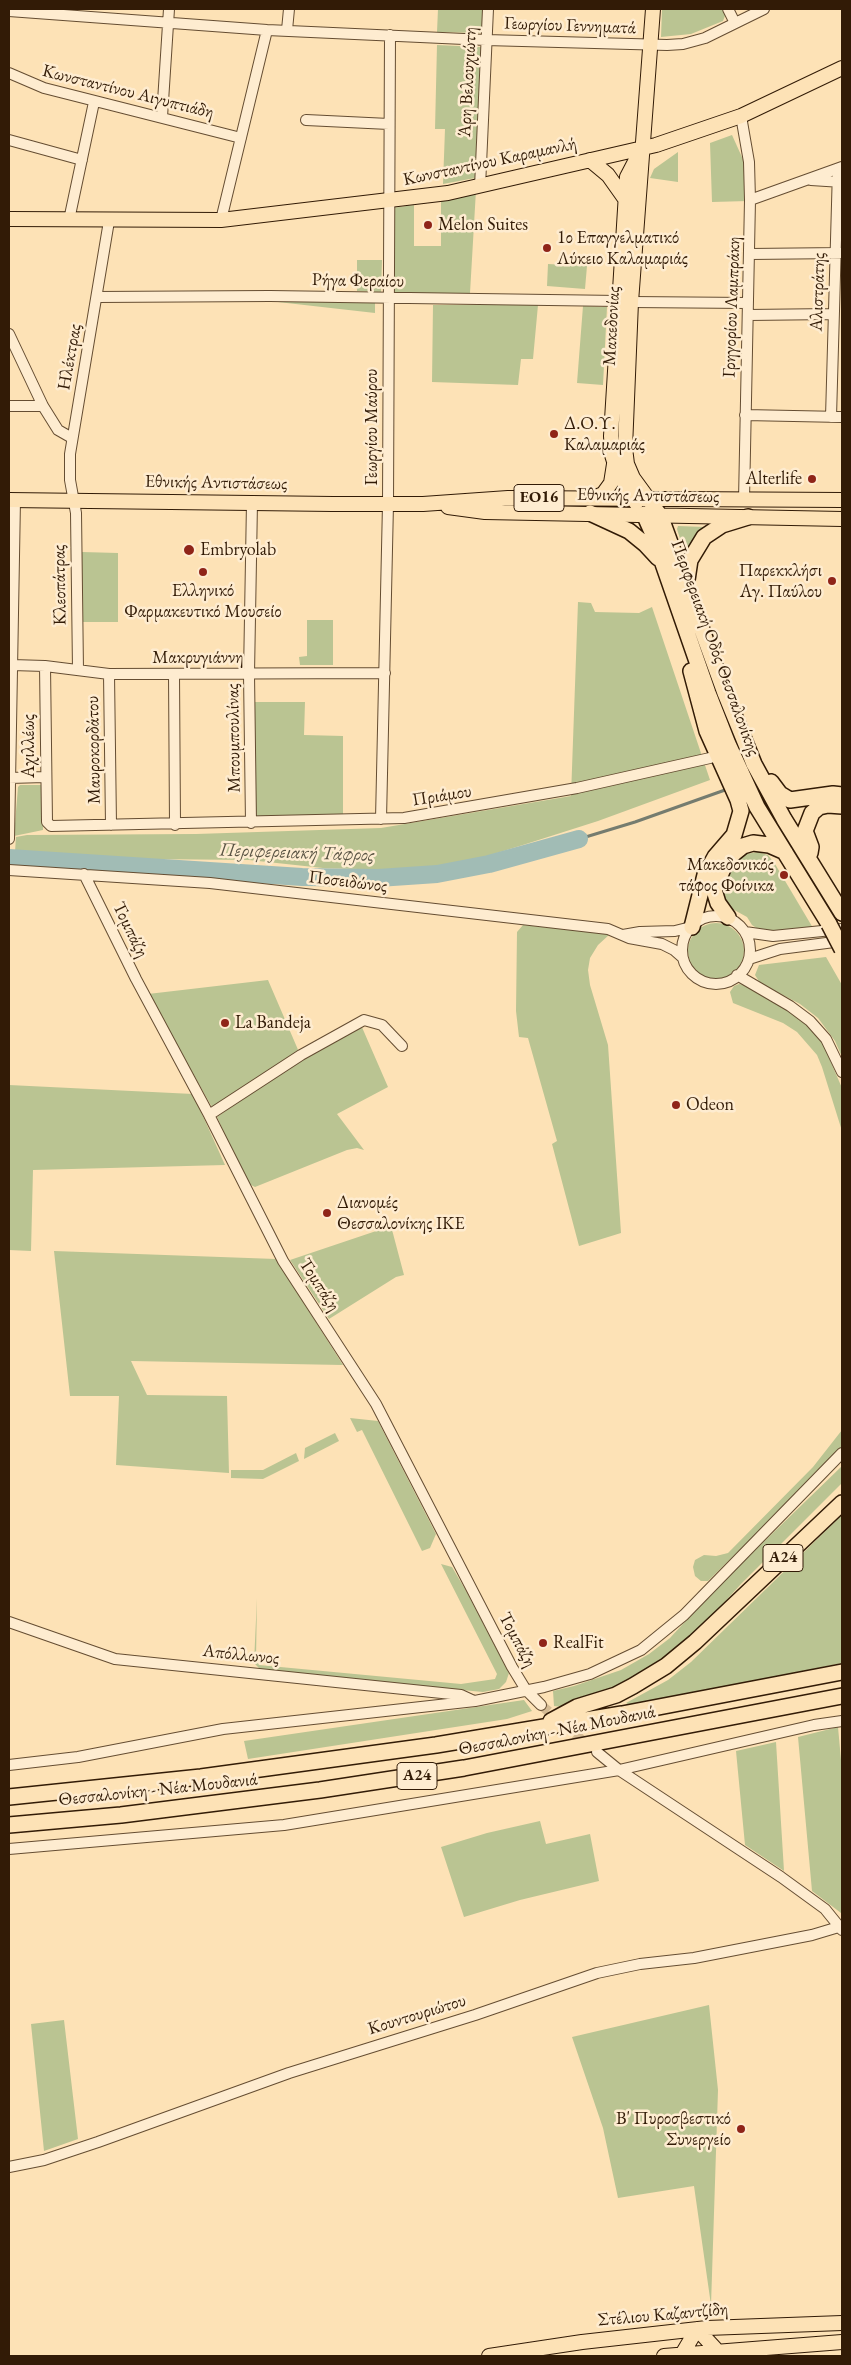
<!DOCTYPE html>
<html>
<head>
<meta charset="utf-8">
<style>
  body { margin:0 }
  #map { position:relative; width:851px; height:2365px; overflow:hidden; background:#fde2b6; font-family:"EB Garamond",serif }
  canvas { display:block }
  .frame { position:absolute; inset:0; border:10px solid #321b06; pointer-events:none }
</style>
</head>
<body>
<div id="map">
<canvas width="851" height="2365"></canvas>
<div class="frame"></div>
</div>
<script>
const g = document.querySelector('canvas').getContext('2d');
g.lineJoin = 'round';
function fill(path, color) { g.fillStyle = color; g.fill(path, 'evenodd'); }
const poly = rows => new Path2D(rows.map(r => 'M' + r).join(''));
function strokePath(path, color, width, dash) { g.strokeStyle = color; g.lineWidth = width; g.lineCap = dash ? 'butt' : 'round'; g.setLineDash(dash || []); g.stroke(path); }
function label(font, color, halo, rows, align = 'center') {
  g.font = font + ' "EB Garamond",serif'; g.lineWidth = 5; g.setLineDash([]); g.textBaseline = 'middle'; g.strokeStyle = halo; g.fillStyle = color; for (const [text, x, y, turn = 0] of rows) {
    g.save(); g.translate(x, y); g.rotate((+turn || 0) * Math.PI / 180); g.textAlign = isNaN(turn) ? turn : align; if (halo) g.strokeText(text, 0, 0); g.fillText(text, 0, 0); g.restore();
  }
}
const green = poly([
  [438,9,483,9,482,33,437,32],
  [662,9,724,9,726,13,723,21,691,34,661,37],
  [437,45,481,47,475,178,443,184,445,129,435,129],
  [732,135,746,166,748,201,712,202,710,143],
  [678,152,678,182,650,178,654,169],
  [476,190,470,293,468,295,392,294,392,208,414,205,414,246,441,246,441,201],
  [357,260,382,260,381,292,357,291],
  [548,264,587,266,585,289,547,286],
  [269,301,375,302,375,313],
  [433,305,538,305,533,359,521,359,518,385,432,382],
  [583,306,607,307,603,385,577,383],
  [678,526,705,527,696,535,685,555,677,529],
  [82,552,118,553,118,622,81,622],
  [578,602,591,603,595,612,639,613,652,607,710,780,598,821,526,844,474,860,435,867,393,870,323,868,249,860,144,859,15,852,16,837,27,835,196,834,381,828,571,796],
  [307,620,333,620,333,665,300,665,299,657,307,656],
  [254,702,305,702,304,735,343,736,343,816,254,818],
  [20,785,42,785,43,830,14,836,18,787],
  [758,852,768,855,775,864,813,928,770,933,761,931,752,925,747,917,727,906,722,897,722,888,728,874,736,862,746,854],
  '688 951a28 28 0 1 1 56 0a28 28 0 1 1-56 0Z',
  [523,925,610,934,598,945,590,958,588,970,590,985,608,1045,621,1233,579,1246,552,1144,557,1141,528,1038,519,1037,516,1011,517,932],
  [826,957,842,985,842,1057,835,1041,818,1018,800,1004,760,983,755,975,759,965],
  [268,980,299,1052,213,1109,148,994],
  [739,984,746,985,796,1013,820,1037,842,1088,842,1131,822,1067,817,1055,797,1032,783,1023,733,1003,730,992,734,986],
  [361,1025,388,1087,337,1114,364,1150,357,1148,347,1150,255,1187,247,1183,217,1117,306,1056],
  [9,1085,193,1094,225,1165,33,1170,31,1251,9,1250],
  [391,1226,404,1275,396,1277,329,1319,290,1260],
  [54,1251,276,1259,343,1365,131,1361,147,1395,227,1396,229,1473,116,1465,119,1396,70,1396],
  [350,1418,378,1421,436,1534,430,1548,422,1551,362,1430,357,1432],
  [842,1430,842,1448,754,1536,708,1581,701,1581,695,1576,693,1567,695,1560,704,1555,716,1556,728,1553,813,1467],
  [335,1433,339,1441,304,1459,305,1448],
  [296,1453,299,1461,263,1479,231,1478,231,1470,263,1470],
  [842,1466,842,1483,741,1584,712,1616,666,1660,607,1692,562,1707,554,1706,553,1691,574,1686,621,1670,649,1654,670,1638,715,1589],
  [842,1515,842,1663,631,1706,626,1703,668,1680,691,1662],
  [441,1564,452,1567,465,1589,509,1673,506,1682,499,1689,483,1692,262,1671,254,1663,257,1598,256,1659,259,1665,461,1684,495,1679,497,1674],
  [524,1700,532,1711,507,1719,248,1759,244,1741],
  [838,1727,842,1771,841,1913,812,1891,798,1737],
  [776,1742,784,1871,745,1845,736,1751],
  [540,1821,546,1844,590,1834,599,1881,520,1900,464,1917,441,1847,487,1833],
  [709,2005,718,2090,711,2305,694,2186,618,2198,603,2128,572,2037],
  [64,2020,78,2139,44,2151,31,2024]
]);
const stream = poly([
  [579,839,635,822,725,790]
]);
const river = poly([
  [9,858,302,877,378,878,437,874,489,864,579,839]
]);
const minorTunnel = poly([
  [541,1705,590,1747]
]);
const minor = poly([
  [728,9,735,23],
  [9,11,267,30,486,40,667,45,683,44,705,38,764,9],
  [287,30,289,9],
  [9,73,44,88,241,138],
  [741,116,749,162,750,200,744,500],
  [162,117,169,9],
  [306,120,389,124],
  [9,140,82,160],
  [811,180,842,182],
  [480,187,488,9],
  [750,200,842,167],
  [69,220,94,102],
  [221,220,267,30],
  [750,254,841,253],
  [97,297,270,296,618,301],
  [631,302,748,303],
  [748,315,833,314],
  [9,334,43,406,58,430,72,438],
  [9,406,43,406],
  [745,415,842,417],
  [831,417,838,169],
  [12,665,45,666,109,674,385,673],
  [45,666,47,822,51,826,404,818,577,788,710,758],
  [78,670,76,513,70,480,70,454,109,221],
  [109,674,111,825],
  [174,674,175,825],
  [9,778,45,777],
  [381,819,388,504,390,35],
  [251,823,249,674,252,502],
  [9,839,15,500],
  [9,870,210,883,608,929,629,938,662,944,674,950,682,957],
  [84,874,136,979,209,1115,283,1261,376,1404,512,1667,526,1690,541,1705],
  '682 950a34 34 0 1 1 68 0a34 34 0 1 1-68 0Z',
  [745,932,773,936,842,929],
  [623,935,640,932,675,931,691,927],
  [749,959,780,949,842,941],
  [737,975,790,1006,810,1021,826,1039,842,1072],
  [209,1115,301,1055,364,1020,382,1025,402,1046],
  [9,1622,115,1659,461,1695,474,1701],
  [597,1752,619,1770,781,1877,825,1909,842,1930],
  [9,1765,78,1757,223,1729,475,1701,544,1687,590,1674,641,1650,684,1615,842,1453],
  [9,1849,284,1825,619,1770,814,1725,842,1721],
  [9,2167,44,2160,98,2142,289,2073,475,2015,597,1973,640,1964,694,1958,812,1935,842,1926]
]);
const major = poly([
  [653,9,631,302,625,448,627,464,633,478,660,515],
  [590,160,608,175,625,199],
  [9,219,221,220,448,193,656,145,741,116,842,68],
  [593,498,603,494,611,483,614,464],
  [9,500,333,504,423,504,508,498,842,500],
  [636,503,617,471,612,455,611,436,627,177,639,154],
  [448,507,485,512,842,519],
  [697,2329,722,2356],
  [489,2356,582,2342,707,2328,842,2323],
  [664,2356,842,2342],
  [681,2356,697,2329]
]);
const highway = poly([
  [590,513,629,531,645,544,658,558],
  [644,514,652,532,708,693,728,744,757,807,829,924],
  [660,515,725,693,754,764,784,819,842,913],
  [687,580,690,560,704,537,722,525,748,517],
  [691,671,707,731,738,800,741,811,734,835,715,857,705,875,692,927],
  [771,782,780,794,790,800,833,794,842,795],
  [810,853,811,847,805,831,812,813,819,807,828,805,842,806],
  [728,917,718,903,714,890,727,859,743,846,753,843,769,845,785,852],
  [551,1721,577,1707,616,1695,633,1686,666,1666,695,1642,842,1503],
  [9,1797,201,1777,436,1745,622,1714,842,1672],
  [9,1825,121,1815,320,1790,464,1768,842,1696]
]);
const highwayBridge = poly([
  [829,924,842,949]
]);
const markers = [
  [428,225,5,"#8f2418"],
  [547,248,5,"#8f2418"],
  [554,434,5,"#8f2418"],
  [812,479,5,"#8f2418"],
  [189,550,6,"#8f2418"],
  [203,572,5,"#8f2418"],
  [832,581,5,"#8f2418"],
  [784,875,5,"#8f2418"],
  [225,1023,5,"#8f2418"],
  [676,1105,5,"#8f2418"],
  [327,1213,5,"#8f2418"],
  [543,1643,5,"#8f2418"],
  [741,2129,5,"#8f2418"]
];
const shields = [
  [539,498,50],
  [783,1558,40],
  [417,1776,40]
];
const shieldNames = [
  ["ΕΟ16",539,498],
  ["Α24",783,1558],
  ["Α24",417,1776]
];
const streetNames = [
  ["Γεωργίου Γεννηματά",570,26,2],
  ["Άρη Βελουχιώτη",468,82,-87],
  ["Κωνσταντίνου Αιγυπτιάδη",128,92,14],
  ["Κωνσταντίνου Καραμανλή",490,162,-12],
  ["Ρήγα Φεραίου",358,281,1],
  ["Αλιστράτης",818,292,-88],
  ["Γρηγορίου Λαμπράκη",732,307,-88],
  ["Μακεδονίας",612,326,-87],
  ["Ηλέκτρας",70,357,-80],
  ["Γεωργίου Μαύρου",372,427,-90],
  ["Εθνικής Αντιστάσεως",216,483,1],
  ["Εθνικής Αντιστάσεως",648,496,1],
  ["Κλεοπάτρας",60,585,-91],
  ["Περιφερειακή Οδός Θεσσαλονίκης",715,648,70],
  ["Μακρυγιάννη",198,658],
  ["Μπουμπουλίνας",234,738,-91],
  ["Αχιλλέως",29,746,-90],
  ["Μαυροκορδάτου",94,750,-91],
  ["Πριάμου",442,796,-9],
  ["Ποσειδώνος",348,882,7],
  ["Τομπάζη",130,930,64],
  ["Τομπάζη",319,1285,57],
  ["Τομπάζη",517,1640,62],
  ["Απόλλωνος",241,1655,6],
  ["Θεσσαλονίκη - Νέα Μουδανιά",557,1731,-11],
  ["Θεσσαλονίκη - Νέα Μουδανιά",158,1790,-6],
  ["Κουντουριώτου",417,2015,-17],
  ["Στέλιου Καζαντζίδη",663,2315,-5]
];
const poiNames = [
  ["Melon Suites",438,225],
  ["1ο Επαγγελματικό",557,238],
  ["Λύκειο Καλαμαριάς",557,259],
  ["Δ.Ο.Υ.",564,424],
  ["Καλαμαριάς",564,445],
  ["Alterlife",802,479,"right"],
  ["Embryolab",200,550],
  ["Παρεκκλήσι",822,571,"right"],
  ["Αγ. Παύλου",822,592,"right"],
  ["Ελληνικό",203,591,"center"],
  ["Φαρμακευτικό Μουσείο",203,612,"center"],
  ["Μακεδονικός",774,865,"right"],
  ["τάφος Φοίνικα",774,886,"right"],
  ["La Bandeja",235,1023],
  ["Odeon",686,1105],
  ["Διανομές",337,1203],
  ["Θεσσαλονίκης ΙΚΕ",337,1224],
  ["RealFit",553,1643],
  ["Β' Πυροσβεστικό",731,2119,"right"],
  ["Συνεργείο",731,2140,"right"]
];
const waterNames = [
  ["Περιφερειακή Τάφρος",297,853,2]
];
fill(green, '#bac492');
strokePath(stream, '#757c6f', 3);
strokePath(river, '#a1bcb5', 18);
strokePath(minorTunnel, '#d4ba93', 10, [10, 5]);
strokePath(minor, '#654d32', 12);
strokePath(major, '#321b06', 16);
strokePath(highway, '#321b06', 18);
strokePath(minor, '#feecd0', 10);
strokePath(major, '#fde2b6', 14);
strokePath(highway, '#fde2b6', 15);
strokePath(highwayBridge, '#321b06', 18, []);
strokePath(highwayBridge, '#fde2b6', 15);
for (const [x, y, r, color] of markers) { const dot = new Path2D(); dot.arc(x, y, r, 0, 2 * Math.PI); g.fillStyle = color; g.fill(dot); strokePath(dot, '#feecd0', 2); }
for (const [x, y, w] of shields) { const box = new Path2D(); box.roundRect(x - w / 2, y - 13.5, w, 27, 4); g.fillStyle = '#feecd0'; g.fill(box); strokePath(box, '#321b06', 1); }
label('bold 16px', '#321b06', null, shieldNames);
label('18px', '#321b06', '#feecd0', streetNames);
label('18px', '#321b06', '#feecd0', poiNames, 'left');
label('italic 19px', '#595343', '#feecd0', waterNames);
</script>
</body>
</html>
